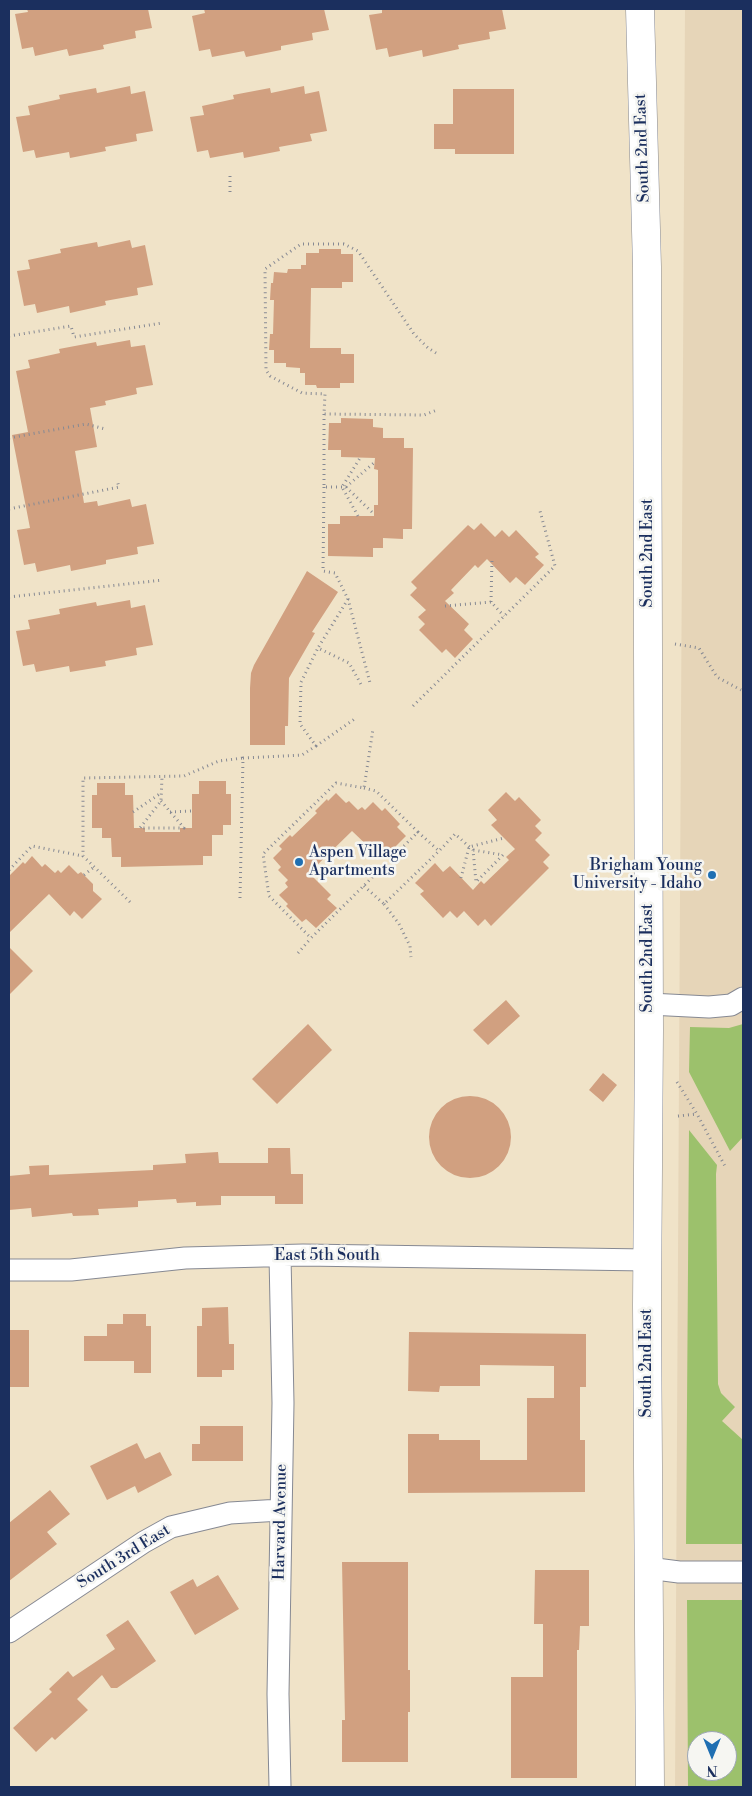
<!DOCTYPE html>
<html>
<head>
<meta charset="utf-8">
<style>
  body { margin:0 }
  #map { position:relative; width:752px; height:1796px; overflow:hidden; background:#f0e3c8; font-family:"Libre Bodoni",serif }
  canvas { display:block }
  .frame { position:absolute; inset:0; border:10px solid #1b2f5e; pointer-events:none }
  .north { position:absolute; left:687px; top:1731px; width:50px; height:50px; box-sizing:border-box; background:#f6f6f2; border:1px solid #9ea6b7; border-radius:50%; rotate:180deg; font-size:14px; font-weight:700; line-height:20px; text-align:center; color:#1b2f5e }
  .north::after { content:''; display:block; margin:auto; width:18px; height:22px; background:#1f6fb2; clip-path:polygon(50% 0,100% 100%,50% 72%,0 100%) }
</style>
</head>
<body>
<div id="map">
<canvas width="752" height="1796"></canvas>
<div class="frame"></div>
<div class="north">N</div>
</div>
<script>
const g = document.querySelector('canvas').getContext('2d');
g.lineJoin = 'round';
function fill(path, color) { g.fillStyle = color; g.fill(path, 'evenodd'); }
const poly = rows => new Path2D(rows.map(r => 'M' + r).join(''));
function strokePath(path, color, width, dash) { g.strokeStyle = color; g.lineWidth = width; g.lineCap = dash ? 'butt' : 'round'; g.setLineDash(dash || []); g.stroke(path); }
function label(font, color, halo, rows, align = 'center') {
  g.font = font + ' "Libre Bodoni",serif'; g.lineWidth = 5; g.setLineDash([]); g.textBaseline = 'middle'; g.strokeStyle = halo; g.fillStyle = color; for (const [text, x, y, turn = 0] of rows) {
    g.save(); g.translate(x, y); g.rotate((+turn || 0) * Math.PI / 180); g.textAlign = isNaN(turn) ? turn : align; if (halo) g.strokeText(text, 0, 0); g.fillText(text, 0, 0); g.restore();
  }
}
const built = poly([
  [685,9,743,9,743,1787,675,1787],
  [697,1741,727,1741,727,1771,697,1771]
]);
const green = poly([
  [743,1024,743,1137,730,1151,689,1072,690,1027,729,1028],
  [689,1130,717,1165,716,1174,718,1384,721,1393,735,1407,722,1421,743,1440,743,1544,686,1544],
  [687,1600,743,1600,743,1787,688,1787],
  [697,1741,727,1741,727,1771,697,1771]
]);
const building = poly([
  [27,9,148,9,152,28,135,31,136,38,103,45,104,49,69,56,67,49,35,56,33,47,22,49,15,14,28,12],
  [204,9,324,9,329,30,312,33,313,40,281,46,281,50,246,57,244,51,212,57,210,49,199,51,192,16,205,13],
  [382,9,502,9,506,29,489,32,490,39,458,45,459,49,423,57,422,50,389,57,387,48,376,50,369,15,382,13],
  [130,86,131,94,145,91,153,131,136,134,137,141,105,147,106,151,70,158,69,152,36,158,34,150,23,152,16,117,30,115,28,106,60,99,59,95,96,88,97,93],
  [304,86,305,94,319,91,327,131,310,134,312,141,279,147,280,151,244,158,243,152,210,158,208,150,197,152,190,117,204,115,202,106,234,99,233,95,270,88,271,93],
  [453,89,514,89,514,154,455,154,455,149,434,149,434,124,453,124],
  [130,240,132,248,145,245,153,285,137,288,138,295,105,301,106,305,70,313,69,306,37,313,35,304,24,306,17,271,30,269,28,260,61,253,60,249,97,242,98,247],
  [319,249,341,249,341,254,353,254,353,282,342,282,342,288,311,288,310,348,341,348,341,354,354,354,354,383,340,383,340,388,317,388,316,385,305,385,305,373,300,373,300,368,286,367,286,363,274,363,274,350,269,350,270,334,273,334,274,300,270,300,271,283,273,283,274,272,287,273,288,269,301,269,301,265,306,265,306,253,319,253],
  [130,340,131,347,145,345,153,385,136,388,137,394,105,401,106,405,90,408,97,447,75,451,84,503,97,501,98,506,130,499,132,507,146,504,154,544,137,547,138,554,106,560,106,564,71,571,70,565,37,572,35,563,24,565,17,530,30,528,12,435,28,432,16,371,30,368,28,360,60,353,59,349,96,342,97,346],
  [341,418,373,419,373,427,383,428,383,438,404,438,404,448,413,448,412,529,403,529,403,539,383,538,383,548,373,548,373,557,328,556,328,524,340,524,340,516,374,516,374,505,378,505,378,470,374,469,375,458,341,457,341,450,328,450,329,423,341,423],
  [481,523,495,537,502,530,509,537,516,530,539,554,535,557,544,565,525,585,516,577,510,583,487,559,478,568,475,565,451,590,454,593,445,601,469,624,464,630,473,639,455,658,446,649,442,653,419,630,425,624,418,617,426,610,410,595,417,588,411,582,468,525,474,530],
  [307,571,338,592,312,632,315,633,289,678,288,726,285,726,285,745,250,745,250,688,251,673,254,665],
  [130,600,131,608,145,605,153,645,136,648,137,655,105,661,106,666,70,672,69,666,36,672,34,664,23,666,16,631,30,629,28,620,60,614,59,609,96,602,97,606],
  [199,781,226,781,226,794,231,794,231,825,223,825,223,835,212,835,212,856,203,856,203,865,121,867,121,857,112,857,111,838,102,838,102,828,92,828,92,795,97,795,97,783,125,783,125,795,133,795,134,828,145,828,145,832,180,832,180,828,192,828,192,794,199,794],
  [506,792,515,801,519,797,541,820,535,826,542,833,535,840,550,855,543,862,549,868,491,926,485,919,478,926,464,911,457,918,450,911,443,918,420,894,424,891,415,883,435,863,443,872,450,866,473,890,481,881,484,884,509,860,506,857,515,849,491,825,497,820,488,810],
  [336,793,346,803,349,801,358,810,362,807,365,810,373,802,382,811,385,808,400,824,397,827,406,836,386,856,378,848,374,852,352,831,309,873,331,895,327,899,337,908,316,928,306,919,302,922,286,906,288,904,279,895,288,887,285,883,288,880,278,870,281,867,273,858,282,849,279,846,290,835,292,837,317,813,315,811,327,799,328,801],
  [32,856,42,867,45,864,55,873,58,870,61,873,69,865,78,874,81,872,93,884,93,891,102,899,82,919,74,911,70,916,49,894,9,933,9,876,23,862,25,864],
  [9,947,33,971,9,995],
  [506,1000,520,1016,488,1045,473,1030],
  [308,1024,332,1050,277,1104,252,1079],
  [603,1073,617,1085,603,1102,589,1090],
  '429 1137a41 41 0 1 1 82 0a41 41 0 1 1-82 0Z',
  [268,1148,290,1148,291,1174,303,1174,303,1204,275,1204,275,1196,221,1196,221,1205,196,1206,196,1202,177,1203,176,1199,138,1201,138,1207,98,1209,99,1215,73,1216,72,1213,32,1217,31,1208,9,1210,9,1176,30,1174,29,1166,49,1165,49,1175,153,1170,153,1165,186,1163,185,1154,218,1152,219,1163,268,1163],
  [228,1307,229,1344,234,1344,234,1370,222,1370,222,1377,197,1377,197,1326,202,1326,202,1308],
  [123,1314,146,1314,146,1326,151,1326,151,1373,134,1373,134,1361,84,1361,84,1336,107,1336,107,1324,123,1324],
  [9,1330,29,1330,29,1387,9,1387],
  [409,1332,586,1334,586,1387,580,1387,580,1440,585,1440,585,1492,408,1493,408,1434,439,1434,439,1440,480,1440,480,1460,527,1460,527,1398,554,1398,554,1366,480,1365,480,1386,440,1386,439,1392,408,1391],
  [200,1426,243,1426,243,1461,192,1461,192,1444,200,1444],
  [137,1443,145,1459,160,1452,172,1475,138,1493,135,1486,107,1500,90,1466],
  [50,1490,70,1514,47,1532,57,1544,9,1581,9,1523],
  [342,1562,408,1562,408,1670,410,1670,410,1712,408,1712,408,1762,342,1762,342,1720,345,1720],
  [535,1570,589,1570,589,1626,580,1626,579,1650,577,1650,577,1778,511,1778,511,1677,543,1677,543,1624,534,1624],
  [218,1575,239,1609,195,1635,170,1592,193,1579,197,1587],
  [128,1620,156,1661,117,1688,111,1688,102,1675,77,1699,88,1710,55,1740,52,1737,36,1752,13,1728,52,1692,49,1689,68,1671,73,1677,115,1649,106,1635]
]);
const path = poly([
  [230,176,230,196],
  [9,336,71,326,74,337,162,323],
  [436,353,428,348,414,334,358,251,344,244,301,244,265,269,266,370,270,376,302,393,325,394,324,414,424,415,437,410],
  [324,414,324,487,346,487,374,514],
  [9,438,86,424,105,429],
  [324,487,323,571,335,573,348,599,370,683],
  [346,487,375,462],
  [9,509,119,487,117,480],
  [358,516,342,487,360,458],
  [9,597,163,580],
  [348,599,318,648,349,663,362,686],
  [491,602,492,558],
  [445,606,491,602,504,616],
  [675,644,699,648,717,677,741,690],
  [413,706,555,566,540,511],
  [316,746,356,718],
  [364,788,376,791,418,832,311,938,269,896,263,854,336,783,364,788,373,729],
  [161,801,184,828,140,828,161,801,162,777],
  [133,812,161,793],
  [170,812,192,811],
  [418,832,439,851,455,834,473,850,476,882,503,855,473,850],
  [9,870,32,846,83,856],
  [84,875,94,867],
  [461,878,469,847,504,838],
  [364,886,384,904,439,851],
  [240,898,243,758,302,755,316,746,300,724,301,682,318,648],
  [130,902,83,856,83,778,184,776,219,761,243,758],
  [384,904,399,924,410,946,411,957],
  [298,953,311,938],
  [677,1082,697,1114,726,1168],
  [678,1116,697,1114]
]);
const street = poly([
  [649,1004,709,1007,731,1005,743,998],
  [280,1256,283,1403,278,1694,280,1787],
  [9,1270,71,1270,185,1258,303,1255,647,1260],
  [648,1568,679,1572,743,1572],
  [9,1632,144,1542,171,1527,230,1513,281,1510]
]);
const secondary = poly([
  [640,9,647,267,649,1030,647,1305,650,1787]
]);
const markers = [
  [299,862,5,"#1f6fb2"],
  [712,875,5,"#1f6fb2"]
];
const streetNames = [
  ["South 2nd East",643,148,-92],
  ["South 2nd East",648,553,-90],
  ["South 2nd East",648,958,-90],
  ["East 5th South",327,1256],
  ["South 2nd East",647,1363,-90],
  ["Harvard Avenue",281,1522,-89],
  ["South 3rd East",124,1557,-32]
];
const poiNames = [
  ["Aspen Village",309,853],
  ["Apartments",309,871],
  ["Brigham Young",702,866,"right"],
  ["University - Idaho",702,884,"right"]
];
fill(built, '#e6d5b8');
fill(green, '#9cc16c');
fill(building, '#d1a080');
strokePath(street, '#868993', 23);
strokePath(secondary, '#868993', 29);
strokePath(path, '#868993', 3, [1, 4]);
strokePath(street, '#fff', 21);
strokePath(secondary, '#fff', 28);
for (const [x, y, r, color] of markers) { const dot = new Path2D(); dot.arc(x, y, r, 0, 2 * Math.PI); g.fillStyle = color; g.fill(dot); strokePath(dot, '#f6f6f2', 2); }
label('16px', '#1b2f5e', '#f6f6f2', streetNames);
label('16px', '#1b2f5e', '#f6f6f2', poiNames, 'left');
</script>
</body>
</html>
